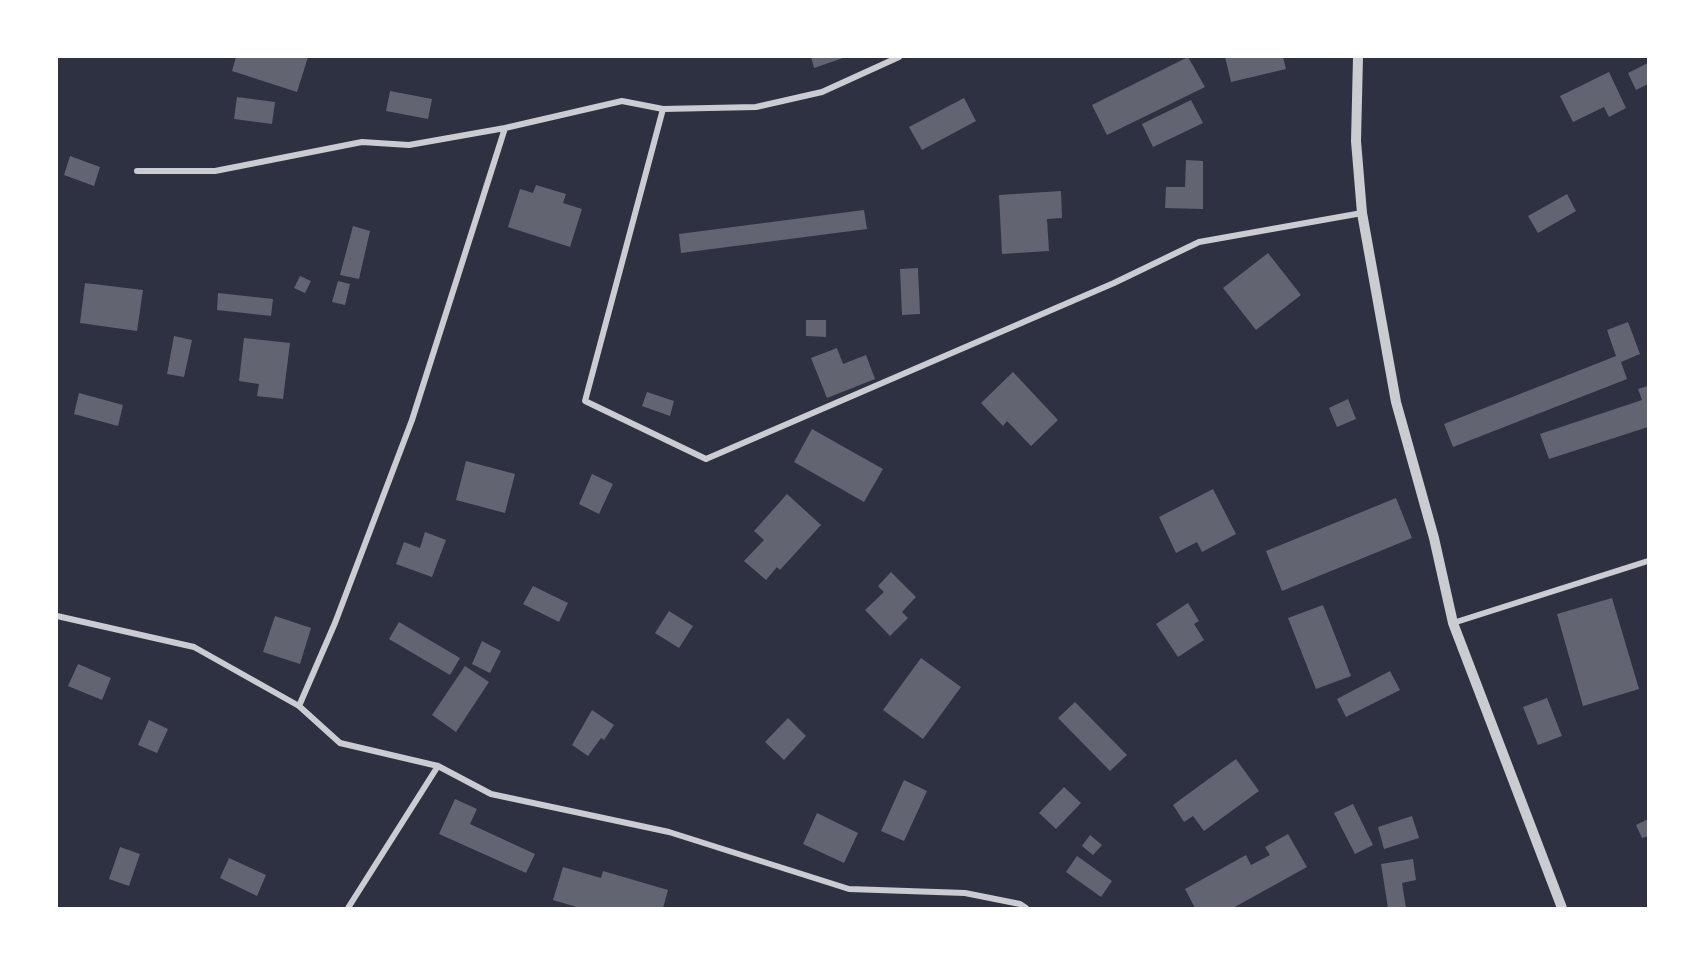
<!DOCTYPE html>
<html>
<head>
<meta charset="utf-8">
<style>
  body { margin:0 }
  #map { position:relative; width:1705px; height:965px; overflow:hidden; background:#2d3142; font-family:Commissioner,sans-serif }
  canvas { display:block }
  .frame { position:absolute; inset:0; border:58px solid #fff; pointer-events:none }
</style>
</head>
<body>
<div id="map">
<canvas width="1705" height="965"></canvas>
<div class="frame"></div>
</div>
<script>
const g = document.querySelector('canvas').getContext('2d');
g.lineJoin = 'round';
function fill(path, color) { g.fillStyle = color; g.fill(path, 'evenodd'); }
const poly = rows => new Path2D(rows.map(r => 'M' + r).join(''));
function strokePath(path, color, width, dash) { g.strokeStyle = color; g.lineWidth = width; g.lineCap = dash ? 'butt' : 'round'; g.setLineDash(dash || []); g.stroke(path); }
const building = poly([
  [236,57,308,57,297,92,232,71],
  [811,57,846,57,814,68],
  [1188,57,1205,87,1107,135,1092,105],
  [1225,57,1283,57,1286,69,1231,82],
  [1648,63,1648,84,1636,90,1628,73],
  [1609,72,1626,108,1609,117,1604,107,1573,122,1560,96],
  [390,91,432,99,428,119,386,111],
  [237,97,275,102,272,124,234,119],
  [964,98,976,121,922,150,909,127],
  [1191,100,1203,123,1153,147,1142,124],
  [70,156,100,167,94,186,64,175],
  [1186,160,1203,161,1203,209,1165,208,1166,187,1185,187],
  [536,185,566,194,563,203,582,209,570,247,508,227,520,189,533,193],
  [1061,191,1062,218,1047,219,1049,251,1002,254,999,195],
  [1567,194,1576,211,1538,233,1528,216],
  [864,210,867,229,681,253,679,234],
  [353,226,370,231,359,279,340,275],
  [1268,253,1301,295,1256,330,1223,288],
  [918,268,920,314,902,315,900,269],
  [300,276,311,281,305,293,294,288],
  [338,281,350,284,345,305,332,302],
  [85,283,143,290,137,331,80,323],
  [218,293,273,299,271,316,217,310],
  [806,320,826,320,826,337,806,336],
  [1628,322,1640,354,1621,362,1627,379,1453,447,1444,424,1616,356,1607,330],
  [174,336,192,340,184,377,167,374],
  [244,338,290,343,283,399,257,396,259,384,239,381],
  [837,348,843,364,866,355,875,379,827,398,811,358],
  [1013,372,1058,420,1031,446,1007,421,1003,426,981,403],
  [1648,386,1648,427,1549,459,1540,434,1642,400,1638,389],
  [647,392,674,401,670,416,642,406],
  [79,393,123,405,118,426,74,414],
  [1348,399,1356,419,1337,427,1329,408],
  [812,429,883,469,864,502,794,462],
  [466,461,515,474,505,513,456,500],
  [592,474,613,484,599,514,579,504],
  [1213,489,1236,534,1202,552,1197,542,1176,553,1159,517],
  [787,494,821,525,780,570,777,567,766,580,744,561,764,540,754,531],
  [1396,498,1412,538,1282,591,1266,551],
  [425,532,446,540,432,577,396,564,404,542,420,548],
  [891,572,916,597,902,612,908,618,890,636,865,610,884,592,878,586],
  [533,586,568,603,559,622,523,604],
  [1612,598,1639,689,1583,706,1557,614],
  [1188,603,1199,621,1194,624,1204,640,1178,657,1156,624],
  [1323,605,1351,676,1316,689,1288,618],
  [669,611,693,626,679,648,655,633],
  [275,616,311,628,300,664,263,652],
  [399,622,460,658,450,675,389,639],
  [482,641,501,651,490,673,472,664],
  [921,658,961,687,923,739,883,710],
  [78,664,111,678,102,700,68,686],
  [465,666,489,682,456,732,432,715],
  [1390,671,1400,690,1346,717,1337,699],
  [1547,698,1562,736,1538,745,1523,707],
  [1075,702,1127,755,1110,771,1058,718],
  [592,710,614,725,604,740,601,738,588,756,572,745],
  [788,718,806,736,784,760,765,742],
  [149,720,168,729,157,753,138,745],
  [1236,759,1259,791,1204,831,1193,816,1184,822,1173,805],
  [904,780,927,791,904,841,881,831],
  [1064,787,1081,803,1056,829,1039,813],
  [455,799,477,809,470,824,535,854,526,873,439,834],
  [1353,804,1373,845,1355,854,1334,813],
  [817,813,858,833,844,863,803,844],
  [1412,816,1419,838,1384,849,1378,827],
  [1648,819,1648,836,1642,838,1636,825],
  [1288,834,1307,867,1233,908,1195,908,1185,889,1246,855,1251,865,1270,855,1265,847],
  [1090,835,1102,845,1093,855,1082,846],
  [120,847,140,854,129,886,109,879],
  [1077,856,1112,881,1101,897,1066,872],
  [229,858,266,875,257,896,220,878],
  [1413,859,1416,880,1402,883,1406,908,1388,908,1381,864],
  [563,867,601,878,603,871,668,890,663,908,580,908,553,900]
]);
const minor = poly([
  [663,109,585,401,706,459,1114,283,1199,242,1362,213],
  [137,171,215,171,362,142,409,145,505,128,622,101,663,109,756,107,822,92,899,57],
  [57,616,194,647,299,706,340,743,438,766,491,794,669,832,849,889,965,893,1020,904,1026,908],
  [1453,623,1648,561],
  [299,706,335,623,412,420,505,128],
  [348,908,438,766]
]);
const tertiary = poly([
  [1358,57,1356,141,1362,213,1396,402,1434,538,1453,623,1562,908]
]);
fill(building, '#626471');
strokePath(minor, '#caccd0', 6);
strokePath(tertiary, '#caccd0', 10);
</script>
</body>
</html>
